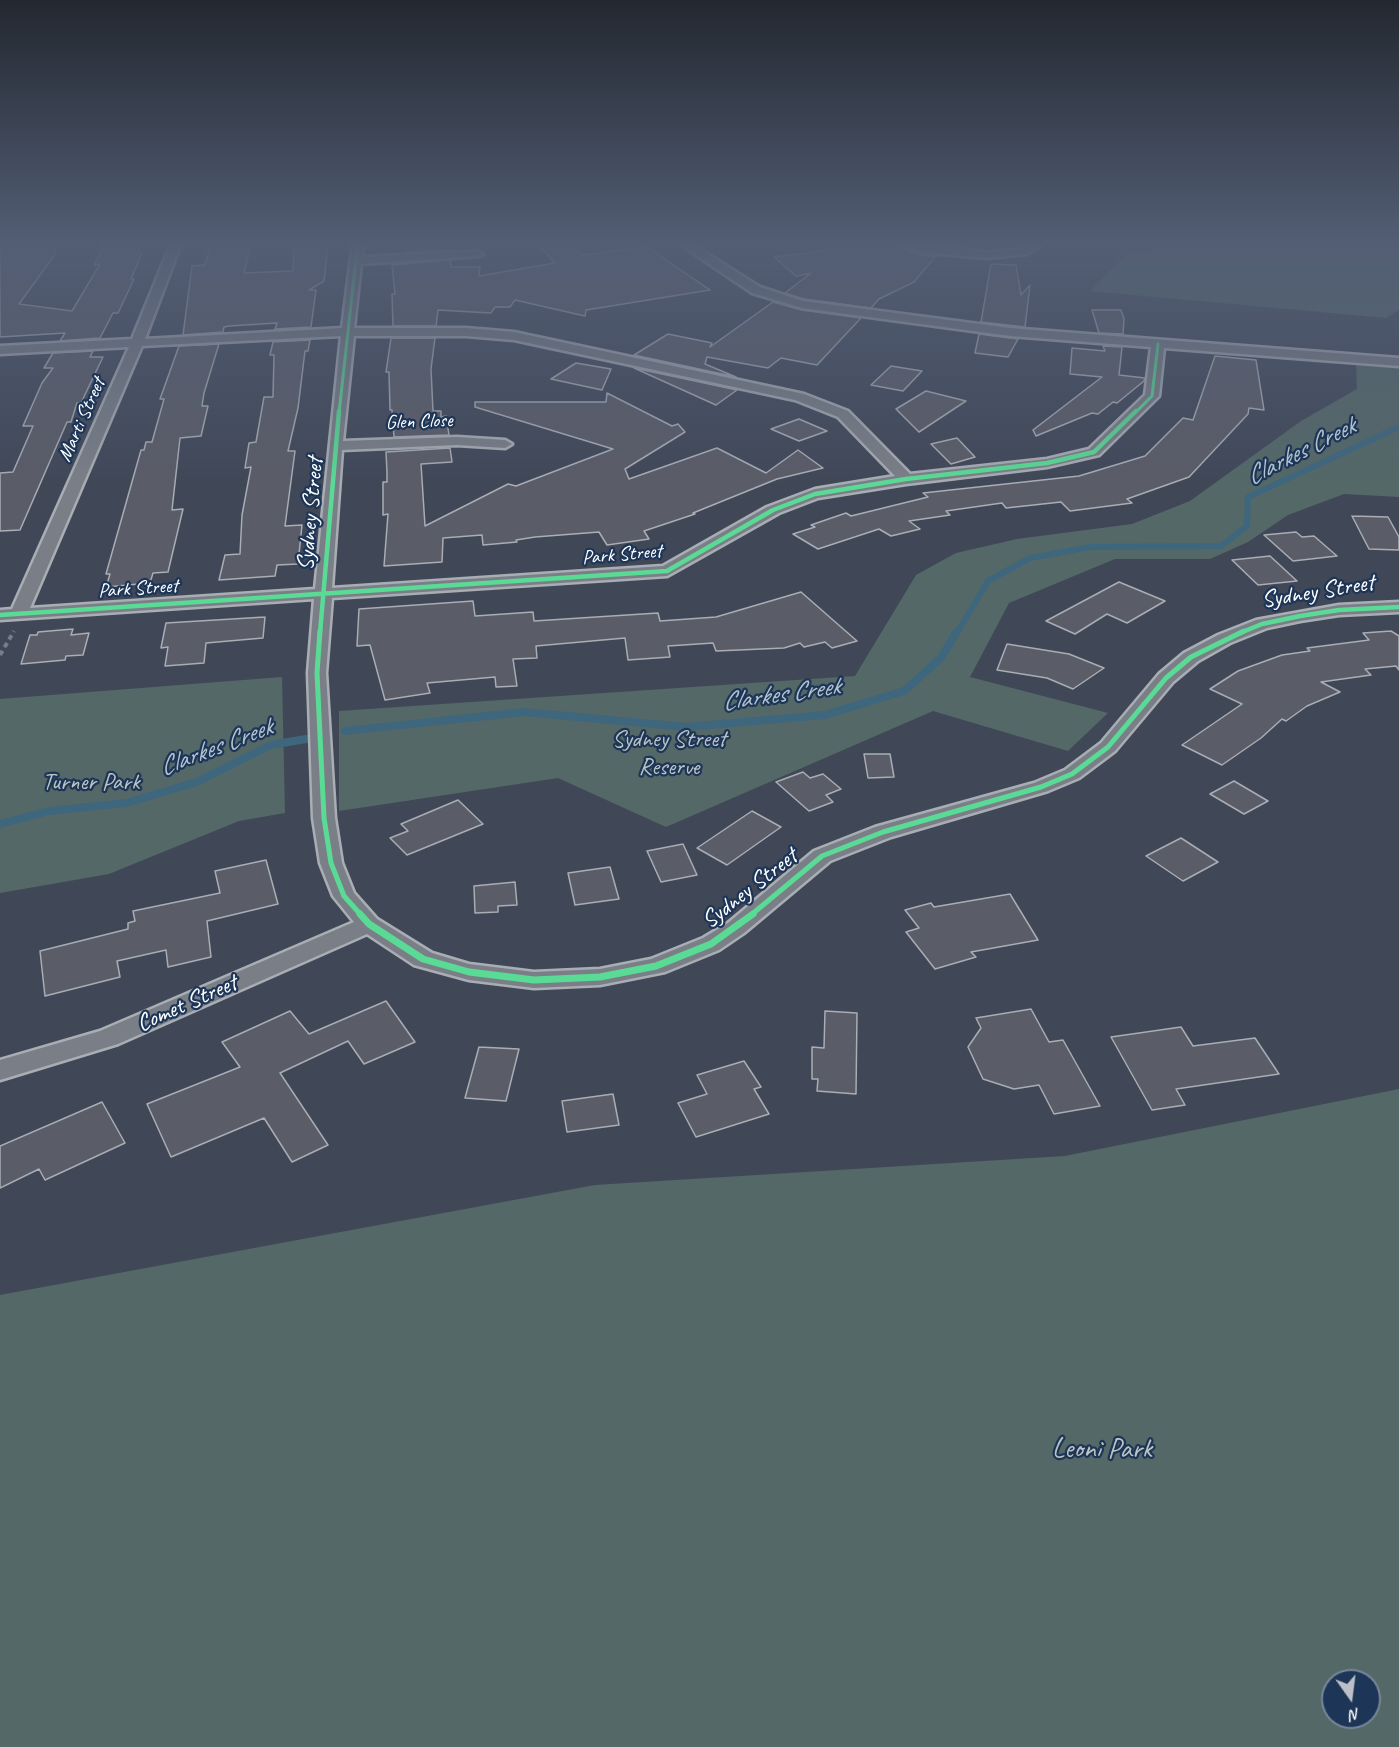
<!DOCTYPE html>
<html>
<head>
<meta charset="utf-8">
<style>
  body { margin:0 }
  #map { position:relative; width:1399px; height:1747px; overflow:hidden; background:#404858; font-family:Caveat,sans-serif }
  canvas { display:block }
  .north { position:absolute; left:1321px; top:1669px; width:60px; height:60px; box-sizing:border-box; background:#1d3557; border:2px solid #77869a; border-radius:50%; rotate:166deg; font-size:16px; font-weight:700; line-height:24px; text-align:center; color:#fff }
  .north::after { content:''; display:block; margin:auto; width:21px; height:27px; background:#bcbfc5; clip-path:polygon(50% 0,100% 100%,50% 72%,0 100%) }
</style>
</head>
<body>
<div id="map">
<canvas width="1399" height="1747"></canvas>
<div class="north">N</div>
</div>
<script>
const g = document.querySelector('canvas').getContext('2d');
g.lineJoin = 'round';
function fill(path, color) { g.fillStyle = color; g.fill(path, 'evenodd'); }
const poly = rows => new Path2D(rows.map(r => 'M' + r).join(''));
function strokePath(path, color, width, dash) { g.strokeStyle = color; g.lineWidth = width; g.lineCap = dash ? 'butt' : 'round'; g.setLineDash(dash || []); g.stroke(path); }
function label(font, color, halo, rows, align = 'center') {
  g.font = font + ' Caveat,sans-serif'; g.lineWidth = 4.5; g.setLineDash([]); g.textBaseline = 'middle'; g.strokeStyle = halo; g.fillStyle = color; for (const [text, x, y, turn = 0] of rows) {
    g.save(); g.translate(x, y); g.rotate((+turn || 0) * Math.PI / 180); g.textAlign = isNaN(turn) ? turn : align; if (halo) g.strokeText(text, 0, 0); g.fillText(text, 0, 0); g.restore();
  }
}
const green = poly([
  [1271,241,1399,241,1399,310,1386,318,1090,291,1130,251],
  [1356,365,1399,368,1399,497,1344,494,1288,515,1248,542,1210,559,1115,559,1009,603,970,677,1108,713,1068,751,933,711,666,827,558,778,339,811,339,711,855,676,916,575,956,553,1017,539,1132,524,1190,501,1301,421,1357,389],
  [282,677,285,813,239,821,109,874,0,893,0,699],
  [1399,1089,1399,1747,0,1747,0,1295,595,1185,1065,1156],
  [1333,1681,1369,1681,1369,1717,1333,1717]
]);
const streamFar1 = poly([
  [957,633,988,581,1030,558,1090,547,1221,546,1247,526,1248,497,1399,427]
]);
const stream = poly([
  [345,731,524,712,686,727,825,715,904,691,941,658,957,631],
  [0,824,49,811,126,803,197,782,271,745,306,739]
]);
const building = poly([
  [12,241,51,241,56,253,19,304,72,311,100,264,94,265,106,241,141,243,138,253,142,253,131,279,134,279,118,313,113,313,100,338,60,341,65,333,0,337,0,245,12,241],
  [212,241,252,241,244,273,293,271,294,241,323,241,323,245,328,245,324,281,309,290,316,290,311,327,275,329,277,323,229,326,224,327,223,332,183,335,192,266,205,265,212,241],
  [448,241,449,250,405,253,404,242,448,241],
  [815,241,884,241,919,255,935,257,914,282,879,299,871,308,804,299,785,293,811,273,796,276,774,257,830,250,815,241],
  [566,242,582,255,647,247,710,290,586,310,585,316,515,300,510,307,495,307,491,313,438,310,436,326,393,326,392,294,395,294,392,265,450,260,451,267,480,267,479,276,555,263,539,245,566,242],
  [991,264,1016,265,1021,295,1030,285,1025,327,981,322,991,264],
  [773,302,802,310,861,318,817,365,781,358,768,368,707,357,705,364,736,377,634,355,668,334,712,343,710,347,773,302],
  [1092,310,1121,310,1124,319,1123,334,1099,333,1092,310],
  [979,334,1010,338,1018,339,1008,357,975,353,979,334],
  [391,338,435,338,431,369,433,411,441,411,441,417,446,416,449,435,394,437,392,410,390,410,389,372,386,372,391,338],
  [310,340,308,351,305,351,298,408,288,451,295,451,285,526,302,525,298,564,277,565,275,576,219,580,225,555,240,554,242,515,251,467,245,468,249,443,256,442,264,397,273,397,274,355,270,355,273,342,310,340],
  [219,344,204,393,202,406,208,406,201,436,180,438,172,510,183,509,168,572,153,573,150,583,106,587,110,574,106,574,141,450,144,450,146,442,152,442,164,399,160,399,179,346,219,344],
  [1103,346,1122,347,1119,375,1145,378,1144,381,1117,403,1113,402,1098,414,1092,413,1036,436,1033,430,1102,377,1070,374,1072,348,1105,351,1103,346],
  [93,351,90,357,103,357,81,403,77,403,71,422,67,422,20,530,0,531,0,473,13,472,33,426,23,426,42,383,53,368,44,368,53,353,93,351],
  [1215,356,1256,360,1264,410,1249,408,1248,414,1189,477,1127,499,1132,503,1070,511,1061,502,1006,508,1002,503,946,511,950,515,909,521,920,529,891,536,879,529,818,549,793,534,815,527,811,525,846,513,851,516,928,497,923,493,1079,476,1145,456,1183,418,1193,420,1215,356],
  [576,363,611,369,602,390,551,379,576,363],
  [891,366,922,371,903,391,871,385,891,366],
  [634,368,737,390,716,405,634,368],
  [926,391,966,401,919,432,896,409,926,391],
  [607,393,672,426,678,424,685,432,625,469,629,479,717,448,766,473,798,450,823,468,777,479,693,513,695,514,644,531,649,539,607,545,599,532,535,537,516,540,517,542,483,545,482,535,443,538,442,562,384,566,388,514,383,515,383,482,387,482,387,473,386,452,450,448,452,462,421,464,425,526,508,484,516,486,613,449,475,407,475,402,606,402,607,393],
  [799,419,827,431,799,441,771,429,799,419],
  [957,438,975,457,951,464,931,444,957,438],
  [1352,516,1388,517,1399,537,1399,550,1369,549,1352,516],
  [1296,532,1302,537,1314,536,1337,556,1293,561,1264,535,1296,532],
  [1270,556,1297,581,1258,585,1232,560,1270,556],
  [1119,582,1165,601,1127,623,1107,614,1075,634,1046,621,1119,582],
  [801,592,857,641,832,648,825,642,804,647,800,643,784,648,716,651,713,643,668,646,670,657,628,660,625,638,536,646,537,658,513,659,517,686,496,687,495,677,427,683,430,693,385,700,370,645,357,646,359,609,473,601,475,616,533,612,534,621,658,613,660,621,716,617,801,592],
  [265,617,263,638,206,643,204,663,165,666,168,647,161,648,166,623,265,617],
  [73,629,71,635,89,633,83,655,66,656,65,660,21,664,30,635,37,635,38,632,73,629],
  [1391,631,1399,636,1399,670,1396,666,1365,669,1371,675,1321,682,1340,692,1307,706,1286,721,1282,719,1261,738,1222,765,1182,745,1242,704,1210,689,1238,671,1282,655,1310,651,1307,648,1369,640,1363,633,1391,631],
  [1007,644,1069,654,1104,668,1073,689,1047,678,997,670,1007,644],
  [864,754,890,754,894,777,868,778,864,754],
  [803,772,810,778,823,774,841,789,826,795,833,802,809,811,776,782,803,772],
  [1234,781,1268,801,1244,814,1210,794,1234,781],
  [458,800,483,824,407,855,390,838,408,831,401,824,458,800],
  [752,811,781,827,727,865,697,848,752,811],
  [1181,838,1218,862,1183,881,1146,856,1181,838],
  [683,844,697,875,661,882,647,851,683,844],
  [266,860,278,904,207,921,211,957,168,967,166,950,117,961,120,977,45,996,40,951,128,929,128,923,135,921,133,911,220,893,215,871,266,860],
  [610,867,619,899,575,905,568,873,610,867],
  [515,882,517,905,498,906,498,912,475,913,474,886,515,882],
  [1010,894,1038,940,971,952,976,957,935,969,906,932,919,928,905,910,931,903,934,907,1010,894],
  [386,1001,415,1042,364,1064,348,1041,280,1073,328,1145,292,1162,264,1118,171,1157,147,1104,240,1067,222,1042,290,1011,309,1034,386,1001],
  [1031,1009,1049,1042,1063,1040,1100,1106,1054,1114,1039,1085,1014,1089,983,1079,968,1047,981,1028,976,1018,1031,1009],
  [825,1011,857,1013,856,1094,817,1091,818,1079,812,1079,812,1047,824,1048,825,1011],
  [1181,1027,1193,1046,1255,1038,1279,1074,1176,1089,1185,1105,1152,1110,1111,1037,1181,1027],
  [479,1047,519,1049,506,1101,465,1098,479,1047],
  [744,1061,761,1087,754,1089,769,1114,696,1137,678,1103,707,1094,697,1075,744,1061],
  [613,1094,619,1125,567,1132,562,1101,613,1094],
  [102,1102,125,1143,45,1180,39,1169,0,1188,0,1146,102,1102]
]);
const path = poly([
  [0,655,14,631]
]);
const minor = poly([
  [172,241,182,241,145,339,342,328,353,241,363,241,362,257,477,251,483,254,481,256,361,264,354,328,466,328,514,332,804,394,848,411,910,474,1047,459,1089,449,1145,395,1151,347,1010,336,802,308,752,293,675,241,688,241,760,287,803,301,1010,328,1399,358,1399,366,1164,348,1159,396,1099,455,1047,467,906,484,818,498,779,513,667,576,332,598,326,673,335,818,342,863,354,893,377,919,432,953,469,964,534,972,600,969,651,959,703,938,728,923,814,851,875,827,1034,783,1065,770,1101,743,1159,674,1184,653,1218,635,1256,620,1339,605,1399,602,1399,612,1339,615,1300,621,1267,628,1230,643,1198,661,1173,682,1115,751,1079,778,1048,791,891,837,830,861,744,933,719,950,665,972,600,985,534,988,469,980,414,965,367,934,118,1044,0,1080,0,1060,100,1031,354,922,333,896,320,863,313,818,308,673,314,599,0,620,0,610,12,609,129,347,0,354,0,346,132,339,172,241],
  [341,336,315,589,30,608,142,346,341,336],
  [354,336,466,336,514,340,795,400,838,417,895,476,815,489,767,507,663,566,332,588,342,450,457,445,505,448,512,444,505,440,457,437,343,441,354,336],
  [886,241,988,252,1020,249,1035,241,1048,241,1027,254,988,258,927,253,886,241]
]);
const cyclewayFar3 = poly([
  [339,413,358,241],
  [1135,413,1152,396,1158,344]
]);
const cyclewayFar2 = poly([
  [0,615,667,571,773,510,815,494,906,479,1047,463,1094,452,1136,411],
  [320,633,339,411],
  [1240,633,1262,624,1300,616,1339,610,1399,607]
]);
const cyclewayFar1 = poly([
  [320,631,317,673,324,818,331,863,344,896,361,915],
  [751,915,822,856,883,832,1041,787,1072,774,1108,747,1166,678,1191,657,1244,631]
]);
const cycleway = poly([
  [360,914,369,924,423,959,469,972,534,980,600,977,656,966,711,944,753,914]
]);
const farStreetnames = [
  ["Marti Street",82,420,-66],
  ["Glen Close",419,422,-2],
  ["Park Street",622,555,-5],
  ["Park Street",138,589,-4]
];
const streetNames = [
  ["Sydney Street",311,514,-85],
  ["Sydney Street",1318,592,-9],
  ["Sydney Street",750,889,-38],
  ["Comet Street",187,1004,-24]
];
const parkNames = [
  ["Sydney Street",669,740],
  ["Reserve",669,768],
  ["Turner Park",91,783]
];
const waterNames = [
  ["Clarkes Creek",1301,452,-27],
  ["Clarkes Creek",781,695,-8],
  ["Clarkes Creek",216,748,-21]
];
const nearParknames = [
  ["Leoni Park",1102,1450]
];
fill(green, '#546867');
strokePath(streamFar1, '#3e677e', 6);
strokePath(stream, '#3e677e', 8);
fill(building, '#5a5c67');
strokePath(building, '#a9adb4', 1.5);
strokePath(minor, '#a9adb4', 5);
strokePath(path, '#787e87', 4, [5, 4]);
fill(minor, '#7a7f87');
strokePath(cyclewayFar3, '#5adb95', 3);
strokePath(cyclewayFar2, '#5adb95', 4.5);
strokePath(cyclewayFar1, '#5adb95', 5);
strokePath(cycleway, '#5adb95', 7);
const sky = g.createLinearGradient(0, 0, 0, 486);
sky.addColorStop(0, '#232830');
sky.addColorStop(0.5, '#535e75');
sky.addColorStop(1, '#535e7500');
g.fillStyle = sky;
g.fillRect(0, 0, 1399, 486);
label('20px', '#fff', '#1d3557', farStreetnames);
label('24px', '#fff', '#1d3557', streetNames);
label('24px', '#bcc5c3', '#1d3557', parkNames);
label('italic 26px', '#b2c3cd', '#1d3557', waterNames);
label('28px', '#bcc5c3', '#1d3557', nearParknames);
</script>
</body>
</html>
